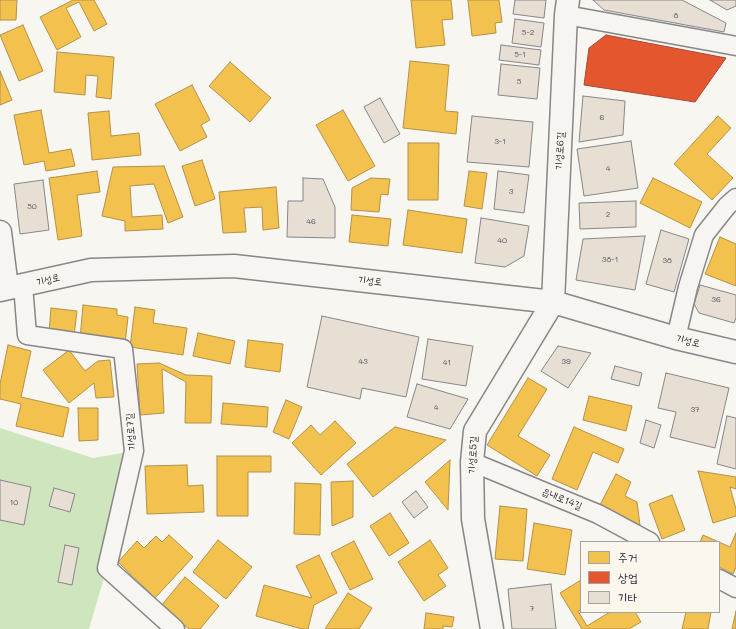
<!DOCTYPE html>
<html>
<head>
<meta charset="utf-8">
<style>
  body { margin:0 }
  #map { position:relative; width:736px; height:629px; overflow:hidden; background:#f8f6f0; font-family:Mali,"Poor Story",sans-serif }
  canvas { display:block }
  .legend { position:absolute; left:580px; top:541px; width:140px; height:72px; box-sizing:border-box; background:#fbf7ec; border:1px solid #a4a2a5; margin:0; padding:5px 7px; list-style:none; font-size:12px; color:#22223b }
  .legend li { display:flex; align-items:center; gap:8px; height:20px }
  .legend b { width:20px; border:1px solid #a4a2a5 }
</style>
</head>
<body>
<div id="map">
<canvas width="736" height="629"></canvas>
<ul class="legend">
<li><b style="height:11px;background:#f2c14e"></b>주거</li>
<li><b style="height:11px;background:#e4572e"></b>상업</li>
<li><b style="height:11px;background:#e7ded4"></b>기타</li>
</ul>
</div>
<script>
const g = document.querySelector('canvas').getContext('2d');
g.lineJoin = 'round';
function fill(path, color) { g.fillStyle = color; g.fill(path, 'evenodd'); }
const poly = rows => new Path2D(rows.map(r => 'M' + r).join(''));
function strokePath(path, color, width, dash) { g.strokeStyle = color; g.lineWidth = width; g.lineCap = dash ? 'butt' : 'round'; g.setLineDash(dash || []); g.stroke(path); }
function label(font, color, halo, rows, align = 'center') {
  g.font = font + ' Mali,"Poor Story",sans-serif'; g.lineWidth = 4; g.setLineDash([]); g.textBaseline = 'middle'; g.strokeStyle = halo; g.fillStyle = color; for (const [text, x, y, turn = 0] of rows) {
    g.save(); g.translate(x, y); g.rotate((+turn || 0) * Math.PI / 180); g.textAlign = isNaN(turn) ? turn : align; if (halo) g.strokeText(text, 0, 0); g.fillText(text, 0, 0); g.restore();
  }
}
const green = poly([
  [0,428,93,458,134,451,107,568,89,629,0,629]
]);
const homes = poly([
  [0,0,17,0,16,20,0,20,0,0],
  [73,0,94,0,107,24,94,31,79,2,66,8,81,37,57,50,40,17,73,0],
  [411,0,451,0,453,19,442,20,445,45,416,48,411,0],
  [468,0,499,0,502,22,495,23,496,33,472,36,468,0],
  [23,25,43,71,19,81,0,35,23,25],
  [57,52,114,57,111,99,96,97,98,76,86,75,85,95,54,92,57,52],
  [410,61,449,65,445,111,458,112,456,134,403,128,410,61],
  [230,62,271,98,250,122,209,86,230,62],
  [0,71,12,100,0,105,0,71],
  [192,85,210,120,201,125,207,137,180,151,155,104,192,85],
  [41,110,49,153,71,149,75,166,46,171,44,161,24,165,14,115,41,110],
  [343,110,375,166,348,181,316,125,343,110],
  [109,111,111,136,139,133,141,155,92,160,88,113,109,111],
  [718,116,731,128,707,154,733,178,712,200,674,164,718,116],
  [408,143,439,143,438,200,408,200,408,143],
  [202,160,215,199,195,206,182,166,202,160],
  [164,166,183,217,168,223,154,184,130,186,132,217,162,215,163,229,125,231,125,221,102,216,113,167,164,166],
  [97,171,100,192,77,195,82,236,58,240,49,178,97,171],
  [469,171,487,173,482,209,464,206,469,171],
  [371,178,390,179,388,195,381,194,379,212,351,210,352,188,371,178],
  [653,178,702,202,690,228,640,203,653,178],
  [276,187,279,228,263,230,262,207,244,208,246,232,223,233,219,192,276,187],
  [408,210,467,219,462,253,403,245,408,210],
  [352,215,391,219,388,246,349,242,352,215],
  [720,237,736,244,736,286,705,274,720,237],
  [83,305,117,309,117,315,128,317,125,344,80,339,83,305],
  [135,307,155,310,153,323,187,328,183,355,130,347,135,307],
  [51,308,77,311,74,336,49,333,51,308],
  [198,333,235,341,230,364,193,356,198,333],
  [248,340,283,344,280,372,245,367,248,340],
  [8,345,31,351,21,397,69,408,63,437,16,426,21,404,0,399,0,384,8,345],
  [69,350,85,371,98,361,110,360,114,397,96,398,94,383,69,403,43,370,69,350],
  [159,363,186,375,212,376,211,423,185,423,186,382,162,369,164,413,140,415,137,364,159,363],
  [528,378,547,389,518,436,550,455,537,476,487,445,528,378],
  [589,396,632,406,626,431,583,420,589,396],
  [286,400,302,407,289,439,273,432,286,400],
  [223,403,268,407,267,427,221,424,223,403],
  [78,408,98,408,98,440,79,441,78,408],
  [335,421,356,443,321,475,292,443,311,425,320,435,335,421],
  [395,427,446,440,373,497,347,464,395,427],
  [574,427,624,449,618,463,593,452,577,490,552,479,574,427],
  [217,456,271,456,271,472,248,472,248,516,217,516,217,456],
  [450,460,448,510,425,482,450,460],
  [187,465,188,486,203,485,204,512,147,514,145,466,187,465],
  [698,471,736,477,736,489,730,487,736,509,736,516,713,523,698,471],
  [616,474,631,482,625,496,637,502,640,525,600,505,616,474],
  [353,481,353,517,332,526,331,482,353,481],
  [295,483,321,484,320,535,294,534,295,483],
  [672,495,685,530,662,539,649,504,672,495],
  [500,506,527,509,523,561,495,559,500,506],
  [390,513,409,543,389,556,370,526,390,513],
  [534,523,572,530,565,575,527,569,534,523],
  [736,533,736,567,733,574,719,567,719,542,700,542,703,535,730,547,736,533],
  [169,535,193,557,155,598,118,562,137,541,144,548,156,536,162,542,169,535],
  [218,540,252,567,226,599,193,572,218,540],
  [430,540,448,568,438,575,446,586,424,601,398,562,430,540],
  [354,541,373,579,350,590,331,553,354,541],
  [319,555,337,593,314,605,308,629,302,629,256,616,264,585,312,598,296,566,319,555],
  [185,577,219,606,200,629,189,629,161,606,185,577],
  [581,580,581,610,578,611,587,626,610,612,635,612,641,622,629,629,582,629,560,593,581,580],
  [348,593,372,608,359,629,325,629,348,593],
  [736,611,736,629,732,629,736,611],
  [686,612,711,612,708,629,682,629,686,612],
  [426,613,454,617,452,627,443,626,443,629,424,629,426,613]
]);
const shops = poly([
  [606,35,726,58,695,102,584,85,589,48,606,35]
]);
const building = poly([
  [515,0,546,0,544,18,513,14,515,0],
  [593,0,682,0,726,23,724,32,604,10,593,0],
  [710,0,736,0,736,6,727,10,710,0],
  [515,19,544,23,541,47,512,43,515,19],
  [501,45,541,50,539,65,499,60,501,45],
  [501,64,540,68,537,99,498,95,501,64],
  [583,96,625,101,623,135,579,142,583,96],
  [380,98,400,134,384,143,364,107,380,98],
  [472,116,533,122,529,167,467,162,472,116],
  [631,141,638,188,584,196,577,149,631,141],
  [498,171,529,175,524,213,494,209,498,171],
  [303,178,323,179,335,207,335,238,287,237,288,201,303,201,303,178],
  [43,180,49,230,20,234,14,184,43,180],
  [636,201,636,227,580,229,579,203,636,201],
  [481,218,529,226,524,256,505,267,475,263,481,218],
  [661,230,689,239,674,292,646,284,661,230],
  [645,236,635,290,576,280,583,239,645,236],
  [700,285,736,295,736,318,734,323,699,313,694,304,700,285],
  [322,316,419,337,406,397,362,388,360,399,307,387,322,316],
  [428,339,473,346,466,386,422,379,428,339],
  [558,346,591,353,568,388,541,371,558,346],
  [615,366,642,373,639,386,611,379,615,366],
  [666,373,729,388,715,448,670,437,676,412,658,408,666,373],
  [417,384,468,399,450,429,407,417,417,384],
  [727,416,736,418,736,469,717,464,727,416],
  [646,420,661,425,654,448,640,443,646,420],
  [0,480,31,487,24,525,0,520,0,480],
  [54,488,75,494,70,512,49,506,54,488],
  [416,491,428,507,414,518,402,502,416,491],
  [65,545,79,548,72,585,58,582,65,545],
  [551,584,556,629,512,629,508,589,551,584]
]);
const lane = poly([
  [566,15,736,46],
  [23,285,27,335,123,349,134,451,107,568,175,629],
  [676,338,688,287,704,235,727,206,736,198],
  [472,462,598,514,650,542],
  [719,579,736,588]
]);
const street = poly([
  [0,232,7,288],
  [0,290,91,270,234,266,553,302,676,338,736,352],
  [492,629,473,519,472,462,475,431,553,302,566,15,568,0]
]);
const numberNames = [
  ["8",676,16],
  ["5-2",528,33],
  ["5-1",520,55],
  ["5",519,82],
  ["6",602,118],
  ["3-1",500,142],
  ["4",608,169],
  ["3",511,192],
  ["50",32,207],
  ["2",608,215],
  ["46",311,222],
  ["40",502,241],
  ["38-1",610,260],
  ["38",667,261],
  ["36",716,300],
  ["43",363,362],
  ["39",566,362],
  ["41",447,363],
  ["4",436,408],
  ["37",695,410],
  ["10",14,503],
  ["7",532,609]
];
const streetNames = [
  ["기성로6길",560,151,-87],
  ["기성로",48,280,-13],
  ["기성로",370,281,6],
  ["기성로",688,341,14],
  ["기성로7길",131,432,-94],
  ["기성로5길",473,455,-87],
  ["읍내로14길",562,499,22]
];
fill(green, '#cee5be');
fill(homes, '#f2c14e');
strokePath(homes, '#b49148', 1);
fill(shops, '#e4572e');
strokePath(shops, '#aa4732', 1);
fill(building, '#e7ded4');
strokePath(building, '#878688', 1);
strokePath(lane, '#878688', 21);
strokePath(street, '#878688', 25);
strokePath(lane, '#f6f5f1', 18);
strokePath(street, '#f6f5f1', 22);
label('8px', '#535161', null, numberNames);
label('10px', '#22223b', '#fbf7ec', streetNames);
</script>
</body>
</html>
